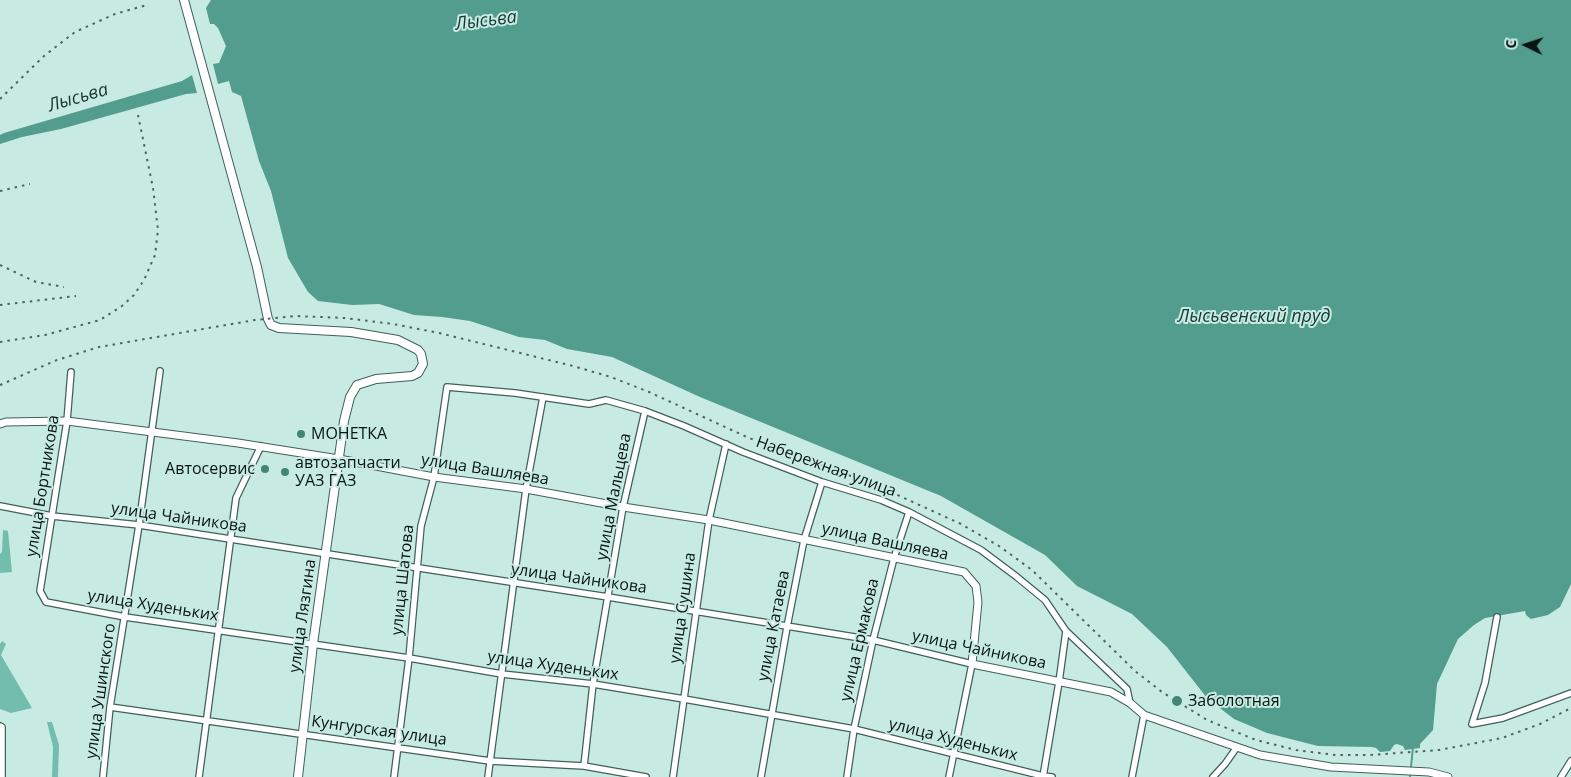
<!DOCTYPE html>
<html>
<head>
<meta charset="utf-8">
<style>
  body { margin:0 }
  #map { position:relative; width:1571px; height:777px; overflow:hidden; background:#c7ebe2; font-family:"Open Sans",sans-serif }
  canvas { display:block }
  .north { position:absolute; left:1501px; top:20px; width:50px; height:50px; -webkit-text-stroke:4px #c7ebe2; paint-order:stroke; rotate:274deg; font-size:14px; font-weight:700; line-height:20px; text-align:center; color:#081512 }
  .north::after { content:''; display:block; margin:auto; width:18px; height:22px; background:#081512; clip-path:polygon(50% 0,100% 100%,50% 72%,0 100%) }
</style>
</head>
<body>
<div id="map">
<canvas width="1571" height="777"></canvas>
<div class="north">С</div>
</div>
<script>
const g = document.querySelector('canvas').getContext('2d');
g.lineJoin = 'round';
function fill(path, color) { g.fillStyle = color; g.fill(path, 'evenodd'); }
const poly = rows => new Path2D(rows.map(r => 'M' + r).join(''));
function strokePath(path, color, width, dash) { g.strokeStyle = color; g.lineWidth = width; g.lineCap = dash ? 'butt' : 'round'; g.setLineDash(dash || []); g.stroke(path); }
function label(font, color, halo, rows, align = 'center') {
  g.font = font + ' "Open Sans",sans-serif'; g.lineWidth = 4; g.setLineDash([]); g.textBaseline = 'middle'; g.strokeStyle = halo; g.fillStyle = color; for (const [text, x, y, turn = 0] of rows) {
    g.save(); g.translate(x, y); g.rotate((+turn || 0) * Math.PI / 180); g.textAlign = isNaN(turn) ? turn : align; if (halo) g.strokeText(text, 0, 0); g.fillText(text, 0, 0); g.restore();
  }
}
const forest = poly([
  [3,530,8,531,12,572,0,573,0,554,2,552],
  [2,641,6,644,1,655,32,708,11,713,0,709,0,644],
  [47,722,52,722,59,745,58,777,52,777,53,747]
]);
const water = poly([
  [211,0,1571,0,1571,584,1560,607,1548,615,1531,619,1526,615,1525,611,1485,618,1474,625,1458,639,1437,684,1433,730,1420,744,1420,748,1405,750,1403,746,1397,744,1394,745,1390,751,1380,752,1376,748,1372,747,1318,746,1267,733,1234,719,1207,698,1167,647,1132,614,1077,586,1045,555,941,496,700,397,612,357,567,349,545,340,519,337,470,321,442,317,414,315,379,304,352,305,318,301,308,292,288,258,271,191,259,161,241,96,232,92,229,81,218,84,213,64,219,63,226,46,218,28,214,24,210,24,206,8],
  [192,75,197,93,186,94,61,129,22,137,0,144,0,135,4,133,182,81]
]);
const stream = poly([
  [1410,777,1413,747]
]);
const minor = poly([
  [71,372,67,421,40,591,46,602,125,617,409,658,502,674,593,684,684,699,854,729,1043,776,1052,777],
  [0,506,52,516,139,525,608,597,873,640,972,664,949,777],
  [1497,617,1485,683,1472,724,1503,718,1571,693],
  [110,707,490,761,584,766,646,777],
  [0,726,2,727,2,777],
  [584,766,593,684,623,507,645,411],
  [103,777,110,707,139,525,160,371],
  [199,777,236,498,261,446],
  [394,777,409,658,421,526,434,477,447,387,515,393,589,404,606,400,645,411,684,426,743,452,822,482,881,500,909,512,981,550,1017,577,1045,600,1066,631,1127,689,1130,703],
  [488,777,526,489,543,397],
  [673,777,709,520,726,444],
  [761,777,787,627,804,540,822,482],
  [847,777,854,729,873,640,894,558,909,512],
  [1043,777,1059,682,1066,631],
  [1132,777,1144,715],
  [1213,777,1225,764,1237,747],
  [1561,777,1571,761]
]);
const tertiary = poly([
  [0,424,6,422,67,421,238,443,339,459,434,477,526,489,623,507,709,520,964,572,976,586,978,602,972,664,1111,692,1130,703,1144,715,1260,755,1331,767,1429,772,1448,777]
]);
const secondary = poly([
  [184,0,257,267,268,319,271,325,279,328,351,332,398,340,418,350,421,354,423,364,418,373,412,376,376,379,357,385,350,397,344,421,313,644,298,777]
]);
const rail = poly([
  [0,99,44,56,75,32,115,14,147,5],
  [0,191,30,184],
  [0,265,36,282,64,287],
  [0,305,76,296],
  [0,342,45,335,100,320,122,306,134,295,144,280,155,255,158,230,153,188,138,115],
  [0,385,57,360,99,347,255,320,295,316,345,318,393,324,439,333,573,366,611,377,649,392,749,438,880,487,961,524,999,546,1032,570,1135,671,1162,692,1207,720,1256,740,1296,750,1335,755,1370,755,1439,750,1502,738,1540,724,1571,708]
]);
const markers = [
  [301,434,5,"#418577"],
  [265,469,5,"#418577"],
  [285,472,5,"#418577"],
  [1177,701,6,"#418577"]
];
const poiNames = [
  ["МОНЕТКА",311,434],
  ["автозапчасти",295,463],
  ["УАЗ ГАЗ",295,481],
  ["Автосервис",255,469,"right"],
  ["Заболотная",1188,701]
];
const streetNames = [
  ["Набережная улица",826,467,20],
  ["улица Вашляева",485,470,9],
  ["улица Бортникова",43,486,-81],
  ["улица Мальцева",614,497,-79],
  ["улица Чайникова",179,518,8],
  ["улица Вашляева",885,542,12],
  ["улица Чайникова",579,579,8],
  ["улица Шатова",403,580,-84],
  ["улица Худеньких",153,606,9],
  ["улица Сушина",683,608,-82],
  ["улица Лязгина",303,616,-82],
  ["улица Катаева",774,626,-79],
  ["улица Ермакова",860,640,-77],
  ["улица Чайникова",979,650,12],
  ["улица Худеньких",553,666,8],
  ["улица Ушинского",101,691,-82],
  ["Кунгурская улица",379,731,8],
  ["улица Худеньких",953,740,14]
];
const waterNames = [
  ["Лысьва",486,21,-7],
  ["Лысьва",78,98,-16],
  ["Лысьвенский пруд",1254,317]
];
fill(forest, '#73bdad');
fill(water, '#539d8e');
strokePath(stream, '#539d8e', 2);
strokePath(minor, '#416059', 8);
strokePath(tertiary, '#416059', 9);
strokePath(secondary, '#416059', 10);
strokePath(minor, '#fff', 5.5);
strokePath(tertiary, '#fff', 7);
strokePath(secondary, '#fff', 8);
strokePath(rail, '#4e635e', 2, [2.5, 5]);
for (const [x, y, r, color] of markers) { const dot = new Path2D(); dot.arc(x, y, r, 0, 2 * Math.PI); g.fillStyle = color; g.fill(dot); strokePath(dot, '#c7ebe2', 2); }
label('16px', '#081512', '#c7ebe2', poiNames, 'left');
label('16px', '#081512', '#c7ebe2', streetNames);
label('italic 18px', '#153832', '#c7ebe2', waterNames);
</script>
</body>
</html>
